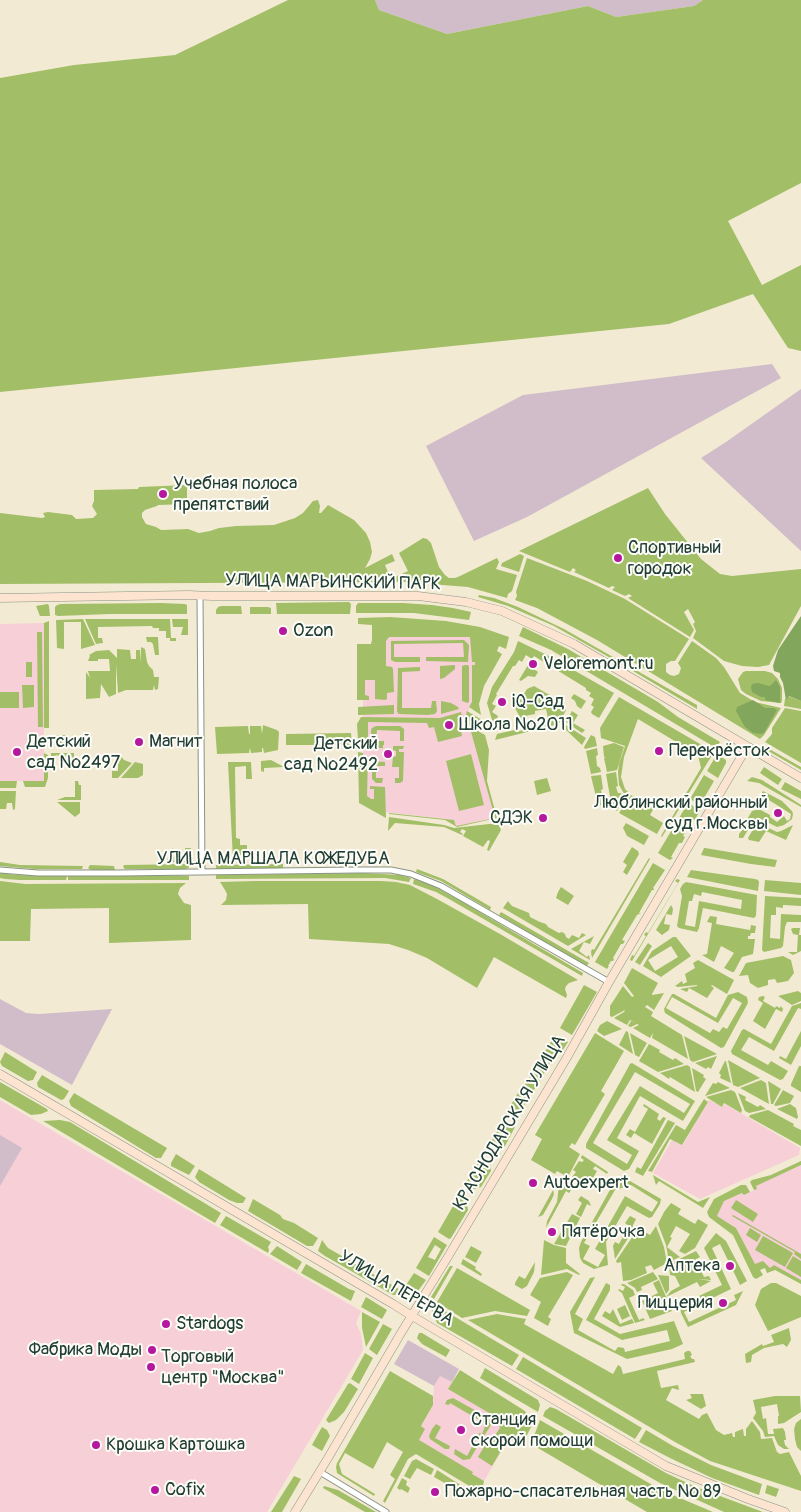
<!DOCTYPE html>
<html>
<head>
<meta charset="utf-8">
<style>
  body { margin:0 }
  canvas { display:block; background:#f3ead3 }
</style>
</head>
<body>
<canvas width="801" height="1512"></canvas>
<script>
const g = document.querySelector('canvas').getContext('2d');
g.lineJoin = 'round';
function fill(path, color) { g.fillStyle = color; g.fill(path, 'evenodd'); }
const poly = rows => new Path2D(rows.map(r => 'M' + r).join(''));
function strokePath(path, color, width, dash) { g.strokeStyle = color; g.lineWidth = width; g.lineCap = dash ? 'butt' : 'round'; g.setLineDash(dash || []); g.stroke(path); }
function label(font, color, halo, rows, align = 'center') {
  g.font = font + ' Pangolin,sans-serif'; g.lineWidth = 4; g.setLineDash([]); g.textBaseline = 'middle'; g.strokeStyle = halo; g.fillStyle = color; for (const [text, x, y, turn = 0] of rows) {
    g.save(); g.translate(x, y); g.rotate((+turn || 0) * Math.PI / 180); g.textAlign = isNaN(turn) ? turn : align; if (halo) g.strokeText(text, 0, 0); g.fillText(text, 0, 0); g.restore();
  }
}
const built = poly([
  [44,623,44,781,0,781,0,624],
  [381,624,479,634,494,662,466,715,495,818,456,826,454,820,384,812,363,794,363,672],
  [0,1100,361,1311,356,1323,361,1334,363,1350,267,1512,0,1512],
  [709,1100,722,1107,725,1104,800,1148,799,1155,700,1199,653,1173,672,1140,683,1145],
  [801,1165,801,1280,774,1265,770,1269,755,1264,736,1228,717,1216,723,1201,743,1193,744,1195,756,1189,755,1186],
  [440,1376,452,1382,451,1384,502,1415,511,1434,484,1481,414,1440,433,1405,434,1386]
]);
const industrial = poly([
  [375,0,703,0,694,6,616,17,588,6,447,34,379,10],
  [772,364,781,378,527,517,474,541,426,446,523,395],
  [801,389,801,551,701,458,726,442],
  [0,999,26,1013,39,1014,112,1009,72,1085,0,1044],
  [0,1135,22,1148,0,1186],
  [408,1340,459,1369,452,1382,440,1376,434,1386,394,1364]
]);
const green = poly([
  [288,0,375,0,379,10,447,34,588,6,616,17,694,6,703,0,801,0,801,183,728,221,762,285,801,265,801,351,788,348,753,294,669,324,0,392,0,78,74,65,175,55],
  [187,485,187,504,158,505,157,506,145,510,142,513,142,517,146,524,156,527,161,530,188,529,199,533,210,531,219,528,236,526,274,525,295,518,303,513,313,501,318,500,320,506,319,513,321,513,328,505,354,520,366,533,370,542,372,552,370,559,365,568,392,554,395,561,385,565,391,579,408,571,399,553,423,538,427,539,431,543,439,567,445,575,449,578,455,578,460,576,497,558,499,562,496,569,517,575,512,591,508,594,507,598,468,587,405,582,0,584,0,513,42,518,45,517,43,513,48,512,72,515,76,519,93,518,97,514,92,506,94,501,94,490,138,489,139,487],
  [648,488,665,514,701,559,720,574,732,576,801,569,801,606,769,665,758,667,742,666,724,661,693,638,696,631,693,624,695,622,688,609,684,612,694,630,690,637,628,598,632,596,629,594,625,596,612,590,615,587,612,586,609,588,574,572,576,570,573,568,570,572,519,551],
  [520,554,524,556,519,572,501,566,502,563],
  [527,558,587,581,625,599,689,639,675,661,671,661,666,664,666,672,670,675,674,676,679,674,681,668,678,663,692,641,716,658,724,667,740,693,755,702,781,708,764,735,760,739,597,640,537,608,515,600,517,596,516,592],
  [479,595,494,598,518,607,564,629,697,705,697,709,628,668,554,626,508,606,478,597],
  [349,602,351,604,350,614,277,614,276,603],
  [161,603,185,604,187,605,187,614,110,614,58,616,55,615,55,607,57,605,61,604],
  [358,603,403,603,432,605,453,608,471,612,469,620,414,613,356,613,356,606],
  [48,604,49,606,50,616,40,616,36,606],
  [221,606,241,606,242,614,216,614,216,610,218,607],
  [250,607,268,607,271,608,271,614,250,614],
  [390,617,446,621,480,627,509,637,506,649,499,646,497,651,502,654,484,686,479,704,481,715,469,707,472,702,472,665,475,665,475,662,472,662,470,637,389,637,386,641,386,666,392,667,393,669,394,692,387,693,387,699,385,700,375,699,375,680,365,680,365,695,369,696,369,700,357,700,357,644,371,644,372,640,372,625,358,624,358,618],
  [83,619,95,645,81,649,81,622,64,622,64,649,57,648,56,620],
  [85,619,170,619,171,638,176,638,176,641,170,641,170,638,166,638,166,631,159,631,159,628,153,628,152,626,98,627,98,638,102,638,103,643,96,644],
  [172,619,188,619,188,635,181,635,183,627,173,627],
  [49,621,49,728,44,728,44,623],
  [523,627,568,649,658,702,678,717,720,742,716,748,551,650,519,636],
  [37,632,42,632,43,727,38,727],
  [146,637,158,637,159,655,155,655,153,644,151,642,147,642],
  [464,640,469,645,468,662,426,661,426,657,464,657,463,643,394,644,394,657,420,657,420,662,395,662,391,660,391,641],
  [518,641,547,655,614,693,599,718,592,714,591,712,594,707,591,705,594,699,589,696,591,693,586,690,586,688,534,656,532,659,526,655,522,662,519,660,515,666,513,666,496,694,497,695,492,704,496,706,492,712,498,716,497,719,502,722,499,726,495,726,493,723,487,703,492,687,514,652],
  [141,647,145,649,147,662,149,666,153,670,154,677,159,677,158,689,155,690,154,685,153,690,126,690,118,693,116,664,116,694,109,697,101,684,100,698,86,699,86,672,90,678,88,671,110,671,109,659,98,659,98,661,88,661,90,656,89,655,96,651,109,650,117,658,117,649,130,650,131,659,136,659,136,650,140,650,141,663],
  [26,662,32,662,32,677,26,677],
  [455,665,455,669,444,678,440,679,440,666],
  [465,665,468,665,469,667,469,701,468,703,462,701,462,666],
  [528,665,538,672,535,677,528,676,521,681,519,680],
  [420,667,420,671,402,672,402,708,431,708,432,701,436,701,437,711,435,714,427,715,399,714,397,712,398,668],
  [746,671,765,671,772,673,778,679,782,688,782,701,781,703,761,701,746,694,741,690,738,679,743,672],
  [22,685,34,685,34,707,23,708],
  [534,686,565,704,566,710,559,724,495,740,497,734,519,729,519,731,523,730,522,728,549,723,546,709,535,711,535,714,525,716,526,722,523,723,515,708,527,689],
  [0,692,19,692,19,708,0,708],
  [574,694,586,701,581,709,577,706,575,701,571,698],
  [788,696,801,701,801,709,784,706,785,699],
  [619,697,714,752,662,837,661,836,701,768,698,755,638,719,624,757,621,777,625,789,631,795,654,808,650,815,663,823,657,834,619,813,626,803,626,797,619,785,618,772,619,764,625,746,601,738,600,728],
  [441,701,451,703,458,707,459,709,441,714],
  [394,705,394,714,358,715,358,707],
  [785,708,801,711,801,763,765,742,772,734,772,728],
  [467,711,482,720,483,726,471,730,466,715],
  [572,711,578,715,573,723,585,730,582,733,566,722],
  [461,712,463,720,459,722,462,736,438,742,434,727,429,728,427,723,368,722,368,748,362,747,361,744,358,740,357,724,361,717,440,718],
  [564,724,586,738,582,745,566,730],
  [263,725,277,730,279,732,278,750,264,753,263,748,262,748,262,752,251,753,250,748,249,753,217,754,215,727,248,726,249,734,250,734,250,726,261,726,262,734],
  [376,726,400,726,404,729,404,741,400,741,400,731,377,730,376,741,384,741,384,745,383,745,383,748,372,748,371,730,372,728],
  [478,731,485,735,489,750,487,781,497,818,457,827,445,820,389,814,389,813,454,820,456,826,495,818,471,732],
  [351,733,352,745,286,745,286,734],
  [59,735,67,735,67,745,58,745,56,743,56,736],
  [591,735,595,737,597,746,585,749,584,747],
  [614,743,624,747,617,770,607,772,604,758,606,757,604,757,603,746],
  [393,746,404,746,403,749,399,749,399,752,404,752,403,781,400,783,395,783,395,778,399,778,399,767,392,767,393,757,396,756,396,751,393,750],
  [764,746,801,767,801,770,763,748],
  [597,748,598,755,596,756,597,766,600,768,601,772,591,774,586,751],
  [358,752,363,753,363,756,368,756,367,796,371,799,374,799,374,789,370,789,370,786,385,787,386,818,359,803],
  [44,753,48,755,48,778,45,787,25,787,23,781,44,781],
  [51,753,74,753,74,759,62,760,61,757,57,755,54,756,53,759,51,759],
  [118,753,124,760,132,763,118,778,112,778,112,771,118,771],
  [471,754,484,805,459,811,446,761],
  [717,754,726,760,726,763,718,778,707,771],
  [271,760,284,767,264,768,264,772,261,771,261,761],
  [372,761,385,762,385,766,376,766,376,778,383,778,382,783,376,783,372,779],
  [135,762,143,764,143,775,138,778,121,778],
  [228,762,251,762,252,779,246,779,246,766,235,767,236,838,240,839,240,845,247,845,247,851,233,860],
  [764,767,782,779,778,785,760,773],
  [616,772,618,786,616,787,618,793,621,793,624,800,617,811,612,808,606,774],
  [601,775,603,789,601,790,603,800,600,806,598,805,591,776],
  [704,775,714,781,700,805,690,799],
  [752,777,762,780,801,805,801,807,759,783,747,781],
  [547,778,551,791,537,795,534,781],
  [0,781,17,781,16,788,0,788],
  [75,781,78,781,79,785,81,785,81,800,57,800,65,797,75,797],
  [785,782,801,791,801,799,781,789],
  [0,791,16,791,15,809,13,810,12,803,7,803,6,809,0,809],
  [763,791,782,801,792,811,793,814,792,819,784,825,777,827,759,818,754,820,743,838,739,838,739,834,747,824,745,823,752,811,759,809,770,815,770,817,777,822,784,816,787,821,790,819,791,814,761,795],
  [57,802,80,802,80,813,75,817],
  [688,803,700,810,695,820,692,820,683,836,685,837,682,843,679,843,671,857,673,858,670,860,668,859,658,853],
  [389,817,444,825,454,828,498,823,501,830,489,851,487,850,490,841,488,840,483,847,463,836,466,831,462,829,460,832,463,834,462,835,444,827,395,823,388,831],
  [626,823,649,836,644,845,627,836,623,828],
  [760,824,777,832,781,831,793,825,786,840,766,831,759,842,749,840,748,838,755,826],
  [632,847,638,851,639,854,627,875,623,872,627,865,623,862],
  [173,848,174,856,185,856,185,848,191,848,190,862,166,862],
  [704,848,705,848,777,860,775,867,751,864,701,855],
  [339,850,349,858,352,855,356,858,355,861,329,861],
  [649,858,650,859,592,958,591,952,592,949,594,950],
  [0,862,20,865,83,866,82,869,35,869,0,866],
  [653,863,665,870,653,888,654,889,654,890,652,890,639,913,641,913,637,915,622,940,625,941,623,944,621,944,613,958,614,959,613,961,611,961,608,966,609,966,607,969,595,962],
  [188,864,189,868,185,869,125,869,123,867,124,865],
  [283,864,283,868,216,869,216,865],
  [90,865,114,866,115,870,91,870,88,868],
  [417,869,443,879,491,907,490,910,441,881,416,872],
  [691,870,755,879,758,880,759,882,758,891,687,877],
  [0,873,17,875,67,876,66,880,20,880,5,879,0,878],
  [363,873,400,875,411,878,409,882,385,878,216,879,216,875],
  [142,875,189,876,189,880,68,880,68,876],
  [414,879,430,884,461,901,583,973,582,976,449,899,436,892,413,884],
  [677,879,680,880,632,961,630,960,632,955,634,956,646,936,644,935,646,932,648,933,678,883,675,881],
  [765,880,801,883,801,895,764,891],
  [0,881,25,884,186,883,180,888,178,894,184,903,191,905,191,940,109,943,109,908,31,909,30,941,0,941],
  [254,881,381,881,396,882,410,885,437,899,500,934,578,980,569,983,566,986,565,989,567,995,566,998,494,957,477,988,427,958,408,950,389,944,309,939,308,904,221,905,226,900,227,894,225,890,220,882],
  [686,882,757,895,756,916,754,918,703,908,699,928,697,932,679,928,677,926,682,896,680,889,683,884],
  [702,892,742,900,741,909,699,901,695,927,685,925,689,901,692,901,694,894,701,896],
  [561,887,574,896,568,905,556,898,558,892],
  [765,896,801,898,801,906,783,905,783,908,776,907,776,915,771,915,770,938,780,939,781,914,801,915,801,922,787,922,785,927,783,946,781,948,764,952,762,950],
  [508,901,512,906,529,913,530,917,540,922,546,924,548,927,559,933,562,932,565,934,566,937,569,939,572,935,579,938,582,933,586,935,568,946,503,908],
  [671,905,673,909,672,915,666,914,664,924,670,925,669,930,662,935,656,930],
  [501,912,589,963,586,967,499,915],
  [710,916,717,917,716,924,750,930,751,925,756,926,755,933,751,933,750,936,748,936,748,939,755,939,753,954,742,957,734,972,732,972,724,968,734,953,723,947,721,946,714,962,702,955,707,954,712,923,707,922],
  [793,928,800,928,799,935,801,935,801,951,793,955,788,952,797,952,798,935,793,934,791,929],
  [594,936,590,944,584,942,579,951,587,957,589,955,590,960,571,949],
  [673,937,676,937,691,956,661,977,643,966,652,951],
  [671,946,678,957,655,971,648,960],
  [648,943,652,946,640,965,635,962],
  [783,956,791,960,794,973,788,981,777,983,775,979,768,980,768,985,758,988,750,983,748,975,739,976,746,963],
  [698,960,734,980,727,994,712,985,711,986,714,988,707,998,689,988,687,992,680,989,697,986,697,985,678,987,675,986,682,981,683,984,687,982,685,974,695,968,693,963],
  [632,968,658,983,652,994,652,995,664,993,654,1010,647,1005,645,1007,653,1012,651,1016,682,1035,688,1059,652,1038,653,1033,650,1038,633,1028,639,1025,637,1024,631,1027,628,1026,631,1021,635,1023,630,1020,627,1025,614,1018,624,1012,625,1010,612,1017,610,1016,610,1006,623,986,632,997,634,996,624,983],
  [584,985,597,992,572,1035,560,1028],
  [798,991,801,993,801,1001,792,1005,778,996],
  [738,992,747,997,748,1003,724,1047,721,1048,665,1013,664,1009,672,994,674,994,716,1018,728,995],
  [672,997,718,1023,733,998,742,1003,727,1029,723,1027,719,1032,713,1029,710,1033,666,1008],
  [763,996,765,997,763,1001,775,1008,776,1006,780,1008,781,1006,783,1009,782,1012,776,1009,765,1029,753,1021,763,1003,758,1000,759,997],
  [801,1003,801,1009,798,1008,774,1051,749,1037,741,1050,768,1065,771,1061,788,1071,783,1079,780,1080,732,1054,731,1051,742,1030,744,1029,771,1044,792,1006],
  [607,1021,622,1029,604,1036,597,1031,600,1025],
  [626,1031,628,1032,633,1054,619,1045],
  [801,1031,801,1046,791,1065,779,1058,780,1056,786,1059],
  [595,1033,624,1051,601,1091,605,1094,575,1145,572,1143,569,1147,580,1154,569,1175,564,1175,557,1171,555,1174,531,1160,542,1139,535,1135],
  [630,1033,647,1043,639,1057,635,1055],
  [555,1035,568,1042,561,1053,557,1051,531,1095,522,1090],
  [684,1036,717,1054,693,1062,690,1060],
  [649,1044,660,1050,659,1052,673,1060,675,1058,684,1064,658,1072,639,1061],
  [5,1052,37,1072,33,1080,28,1081,2,1066,0,1062],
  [717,1056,711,1069,708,1067,706,1069,695,1063],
  [728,1060,760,1078,738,1087,733,1085],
  [725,1061,726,1061,731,1083,720,1078,721,1075,719,1073],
  [632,1063,695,1101,683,1121,640,1096,617,1138,639,1151,629,1169,624,1171,586,1148,586,1144,630,1064],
  [635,1072,690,1104,684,1113,640,1086,607,1140,632,1155,627,1164,593,1143],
  [687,1065,690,1067,695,1092,670,1077,669,1079,660,1073],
  [799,1066,801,1066,801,1092,791,1086,791,1084],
  [692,1068,704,1075,703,1077,706,1079,698,1092,696,1091],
  [42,1075,69,1091,64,1099,61,1100,38,1087,37,1083],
  [761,1080,766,1083,769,1104,740,1088],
  [768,1081,781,1089,773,1104,771,1104],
  [0,1082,47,1109,48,1111,41,1114,31,1115,0,1097],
  [718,1082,730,1088,705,1096,713,1083,716,1084],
  [731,1090,735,1092,742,1110,741,1113,724,1103,722,1107,706,1097],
  [783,1090,794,1096,790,1103,776,1106,774,1105],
  [74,1093,167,1148,161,1158,156,1158,71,1106,69,1101],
  [518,1093,528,1099,515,1121,505,1115],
  [738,1093,746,1097,745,1100,758,1107,760,1105,766,1109,749,1113,745,1111],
  [704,1099,708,1102,682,1145,670,1139,652,1172,648,1171,676,1125,685,1130],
  [644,1104,659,1114,657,1119,660,1121,663,1117,666,1118,652,1144,634,1133,631,1138,626,1135,630,1129,635,1132,648,1109,643,1106],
  [790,1104,796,1108,798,1117,797,1119,777,1109],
  [768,1110,794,1124,793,1126,801,1130,801,1146,749,1117,750,1115],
  [504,1119,515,1127,505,1146,494,1149,488,1147],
  [60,1120,70,1122,221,1213,215,1223,43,1121],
  [668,1120,675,1123,643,1176,635,1172,637,1167,641,1169],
  [176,1154,195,1166,189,1175,171,1166,171,1163],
  [582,1155,608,1172,607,1174,595,1166,593,1169,597,1171,592,1180,588,1178,585,1184,572,1177,576,1172,573,1170,579,1161,582,1162,584,1160,581,1158],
  [482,1157,490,1163,491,1171,481,1187,474,1189,465,1184],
  [801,1161,801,1165,756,1186,757,1189,754,1190,750,1182,752,1180,771,1175],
  [199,1169,246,1198,243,1203,237,1203,229,1200,199,1182,195,1177],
  [653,1175,698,1202,710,1197,703,1208,659,1181,656,1185],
  [630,1181,661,1199,660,1204,652,1217,649,1218,627,1206,606,1242,608,1265,594,1269,583,1263,580,1258,579,1248,581,1242,611,1188,616,1184],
  [631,1185,658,1202,652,1212,625,1196,595,1249,605,1255,598,1267,583,1259,590,1246,584,1243,615,1190],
  [561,1184,571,1190,569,1193,566,1191,546,1228,547,1221,557,1202,559,1185],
  [741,1185,746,1185,750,1192,744,1195,742,1193,724,1201,717,1216,736,1228,755,1264,763,1261,770,1268,774,1265,801,1280,801,1284,775,1270,767,1273,765,1268,760,1270,763,1275,756,1279,753,1277,733,1235,709,1217,707,1212,714,1199],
  [553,1190,554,1194,552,1199,543,1215,538,1217],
  [460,1194,466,1200,468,1210,451,1238,449,1239,438,1232],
  [581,1196,589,1201,591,1206,587,1204,581,1217,576,1214,582,1203,578,1200],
  [253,1199,280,1215,283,1219,294,1223,318,1238,313,1246,307,1246,248,1211],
  [736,1200,758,1214,753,1222,731,1208],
  [671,1203,681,1209,678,1214,695,1224,698,1219,708,1225,695,1248,685,1254,679,1251,690,1234,676,1226,670,1237,672,1238,667,1247,680,1257,669,1262,666,1245,658,1224,664,1212],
  [572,1214,580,1218,566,1246,554,1244],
  [733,1215,801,1254,801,1259,794,1254,795,1252,732,1216],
  [226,1216,271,1242,268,1247,269,1250,268,1253,220,1225],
  [630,1216,636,1219,633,1225,632,1232,615,1259,613,1246,615,1242,619,1244,629,1226,625,1223],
  [635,1226,650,1235,656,1226,664,1247,667,1263,654,1270,651,1265,645,1267,647,1273,631,1280,623,1281,621,1262,617,1263,616,1261,635,1233],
  [750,1228,761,1235,757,1242,746,1235],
  [716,1233,726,1241,747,1281,740,1285,720,1244,712,1248,731,1289,684,1312,689,1322,736,1300,734,1295,743,1291,736,1305,688,1327,681,1313,680,1305,722,1285,704,1248],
  [763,1236,793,1253,785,1267,755,1250],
  [434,1237,447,1245,429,1276,416,1268],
  [435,1245,441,1249,435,1260,428,1257],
  [322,1240,328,1248,399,1289,395,1295,393,1295,325,1256,318,1251],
  [544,1240,554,1245,566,1248,566,1263,580,1274,579,1275,567,1269,541,1275],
  [277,1246,302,1262,297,1270,270,1254],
  [471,1246,482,1252,476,1263,465,1257],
  [696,1251,700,1257,689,1263,696,1260,704,1277,709,1276,711,1280,698,1279,711,1281,700,1287,697,1282,666,1297,671,1291,680,1286,675,1276,670,1275,669,1264],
  [793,1256,801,1261,801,1277,786,1268],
  [463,1259,476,1267,475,1269,482,1274,481,1276,461,1264],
  [535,1262,534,1272,527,1286,522,1289,515,1285,515,1283,519,1276,525,1279],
  [306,1264,349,1289,355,1291,351,1301,301,1273],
  [450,1266,453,1266,434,1299,431,1297],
  [457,1268,530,1310,527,1316,495,1311,462,1318,437,1302],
  [567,1272,573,1275,548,1317,551,1319,548,1326,534,1318,541,1302,530,1295,540,1278],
  [653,1272,658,1279,641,1287,642,1290,637,1292,635,1288,627,1283],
  [414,1273,426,1280,415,1295,404,1288],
  [658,1275,669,1276,669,1290,666,1294],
  [595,1277,575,1314,583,1319,578,1330,615,1351,618,1347,624,1348,625,1352,670,1341,667,1330,622,1340,586,1320,606,1283,610,1285,610,1290,594,1319,620,1334,674,1321,683,1344,672,1349,627,1359,574,1333,570,1312,590,1278],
  [659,1280,672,1311,650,1319,642,1301,658,1293,653,1283],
  [771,1283,776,1283,801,1296,801,1317,768,1331,755,1305,761,1289],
  [622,1284,624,1284,633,1290,635,1295,629,1298,639,1320,643,1318,645,1320,635,1323,622,1293,618,1290,619,1289,623,1291,625,1287,621,1285],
  [366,1297,387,1310,382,1319,361,1307],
  [435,1305,519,1355,512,1366,437,1323,432,1311],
  [625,1305,630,1316,622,1320,617,1309],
  [613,1309,620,1324,632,1319,634,1323,620,1327,602,1316,605,1311,610,1314],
  [362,1312,380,1322,366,1347,362,1328],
  [497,1314,526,1319,524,1324,613,1374,618,1365,621,1367,623,1374,685,1359,684,1353,687,1351,690,1351,692,1355,690,1356,692,1359,694,1359,695,1362,657,1371,661,1388,678,1385,679,1390,672,1388,666,1400,699,1419,702,1415,707,1413,716,1430,724,1435,732,1433,733,1437,735,1437,735,1432,743,1429,744,1436,746,1436,746,1429,752,1421,760,1432,761,1439,772,1438,777,1452,780,1454,789,1452,801,1476,801,1491,710,1461,675,1442,468,1320],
  [383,1324,392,1329,377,1355,369,1349],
  [789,1328,791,1340,787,1347,783,1344,764,1348,752,1355,751,1362,746,1363,745,1354,762,1344,763,1346,774,1342,771,1335],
  [419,1333,422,1333,450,1350,446,1357,422,1344,417,1338],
  [365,1353,373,1358,359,1384,351,1379],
  [523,1357,642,1428,635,1439,516,1369],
  [485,1368,538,1400,540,1405,538,1412,480,1378],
  [460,1370,525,1411,532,1425,524,1441,511,1434,492,1466,478,1457,488,1440,491,1441,500,1428,496,1417,448,1389],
  [390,1371,433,1396,433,1405,421,1426,425,1429,419,1440,473,1472,472,1474,484,1481,483,1486,475,1499,469,1495,471,1487,416,1454,408,1459,385,1503,383,1501,395,1479,390,1475,403,1452,387,1442,373,1469,345,1453,339,1464,342,1474,375,1494,374,1496,340,1475,337,1473,336,1467,337,1463],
  [350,1383,358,1389,344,1412,336,1420,329,1423,326,1420,348,1384],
  [690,1394,703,1394,706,1406,701,1409,686,1400,692,1398],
  [775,1396,800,1396,801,1412,784,1423,778,1424,778,1416,779,1416,777,1404,761,1407,763,1419,766,1418,768,1434,774,1434,773,1429,783,1428,785,1432,786,1440,784,1440,785,1445,789,1449,784,1449,778,1445,774,1436,765,1437,763,1431,753,1418,756,1413,753,1400],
  [453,1398,489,1418,491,1425,482,1439,479,1441,476,1440,479,1433,482,1434,486,1424,450,1403,449,1405,445,1404,447,1400],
  [550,1407,556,1409,666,1473,696,1487,763,1512,724,1512,660,1483,543,1416,545,1411],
  [801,1419,801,1451,797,1447,795,1439,794,1429,796,1423],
  [540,1420,661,1490,713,1512,647,1512,531,1444],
  [436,1424,441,1427,435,1438,450,1446,449,1449,445,1449,430,1439,429,1436,432,1429],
  [322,1427,327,1430,330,1436,322,1451,312,1445],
  [646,1430,673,1446,711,1465,762,1484,759,1495,712,1478,670,1458,639,1442],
  [474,1443,476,1446,476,1449,470,1459,463,1460,454,1454,455,1449,467,1456],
  [416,1459,434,1469,431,1475,417,1468,410,1479,404,1476,412,1461],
  [437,1470,459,1484,461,1487,452,1483,450,1486,434,1477],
  [294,1476,301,1479,282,1512,271,1512],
  [402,1478,407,1481,406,1485,410,1488,408,1493,401,1489,400,1490,397,1488],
  [767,1485,779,1489,776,1497,765,1493],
  [324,1486,338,1490,376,1512,365,1512,323,1488]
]);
const forest = poly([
  [801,616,801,701,789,696,786,700,783,683,780,677,780,673,774,671,773,666,778,650],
  [776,680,780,687,780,703,765,700,765,697,761,697,752,692,751,687,752,684,758,683,769,686,771,685],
  [753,700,765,708,774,708,777,710,764,733,761,734,753,733,745,727,736,711,737,707]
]);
const street = poly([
  [200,595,202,872],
  [0,870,38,873,119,873,357,870,391,870,411,874,441,886,609,982],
  [320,1472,386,1512]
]);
const secondary = poly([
  [0,598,189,595,212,596,418,596,466,602,502,611,574,644,801,778],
  [0,1074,393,1304,412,1316,666,1466,748,1499,785,1512],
  [295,1512,328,1458,401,1333,446,1260,566,1059,609,982,747,747]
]);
const markers = [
  [163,494,5,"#b5179e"],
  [618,558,5,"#b5179e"],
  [283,631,5,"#b5179e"],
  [533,664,5,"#b5179e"],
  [502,702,5,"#b5179e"],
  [449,725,5,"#b5179e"],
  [139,742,5,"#b5179e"],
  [659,751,5,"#b5179e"],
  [17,752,5,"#b5179e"],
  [388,754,5,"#b5179e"],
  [778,813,5,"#b5179e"],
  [543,818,5,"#b5179e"],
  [533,1183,5,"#b5179e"],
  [552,1232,5,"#b5179e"],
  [730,1266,5,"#b5179e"],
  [723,1303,5,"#b5179e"],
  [166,1324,5,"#b5179e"],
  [152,1350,5,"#b5179e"],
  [151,1367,5,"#b5179e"],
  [461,1430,5,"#b5179e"],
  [96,1445,5,"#b5179e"],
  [155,1490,5,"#b5179e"],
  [435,1492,5,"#b5179e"]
];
const poiNames = [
  ["Учебная полоса",173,484],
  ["препятствий",173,505],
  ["Спортивный",628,548],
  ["городок",628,569],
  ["Ozon",293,631],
  ["Veloremont.ru",543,664],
  ["iQ-Сад",512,702],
  ["Школа №2011",459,725],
  ["Детский",27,742],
  ["сад №2497",27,763],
  ["Магнит",149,742],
  ["Детский",378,744,"right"],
  ["сад №2492",378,765,"right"],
  ["Перекрёсток",669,751],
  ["Люблинский районный",768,803,"right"],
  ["суд г.Москвы",768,824,"right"],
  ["СДЭК",533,818,"right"],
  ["Autoexpert",543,1183],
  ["Пятёрочка",562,1232],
  ["Аптека",720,1266,"right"],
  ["Пиццерия",713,1303,"right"],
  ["Stardogs",176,1324],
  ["Фабрика Моды",142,1350,"right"],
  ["Торговый",161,1357],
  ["центр \"Москва\"",161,1378],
  ["Станция",471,1420],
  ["скорой помощи",471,1441],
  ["Крошка Картошка",106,1445],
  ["Cofix",165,1490],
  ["Пожарно-спасательная часть № 89",445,1492]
];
const streetNames = [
  ["УЛИЦА МАРЬИНСКИЙ ПАРК",333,583,1],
  ["УЛИЦА МАРШАЛА КОЖЕДУБА",273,859],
  ["КРАСНОДАРСКАЯ УЛИЦА",510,1123,-59],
  ["УЛИЦА ПЕРЕРВА",396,1289,31]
];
fill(built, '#f6cfd7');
fill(industrial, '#d1bdc9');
fill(green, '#a2bf67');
fill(forest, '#81a65c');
strokePath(street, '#899484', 7);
strokePath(secondary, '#899484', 9);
strokePath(street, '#fff', 5);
strokePath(secondary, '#fde4d0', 8);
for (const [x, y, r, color] of markers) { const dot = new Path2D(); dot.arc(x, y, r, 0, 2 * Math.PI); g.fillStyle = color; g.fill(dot); strokePath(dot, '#fdfcf7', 2); }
label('18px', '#1f3d34', '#fdfcf7', poiNames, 'left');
label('18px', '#1f3d34', '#fdfcf7', streetNames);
</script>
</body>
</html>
